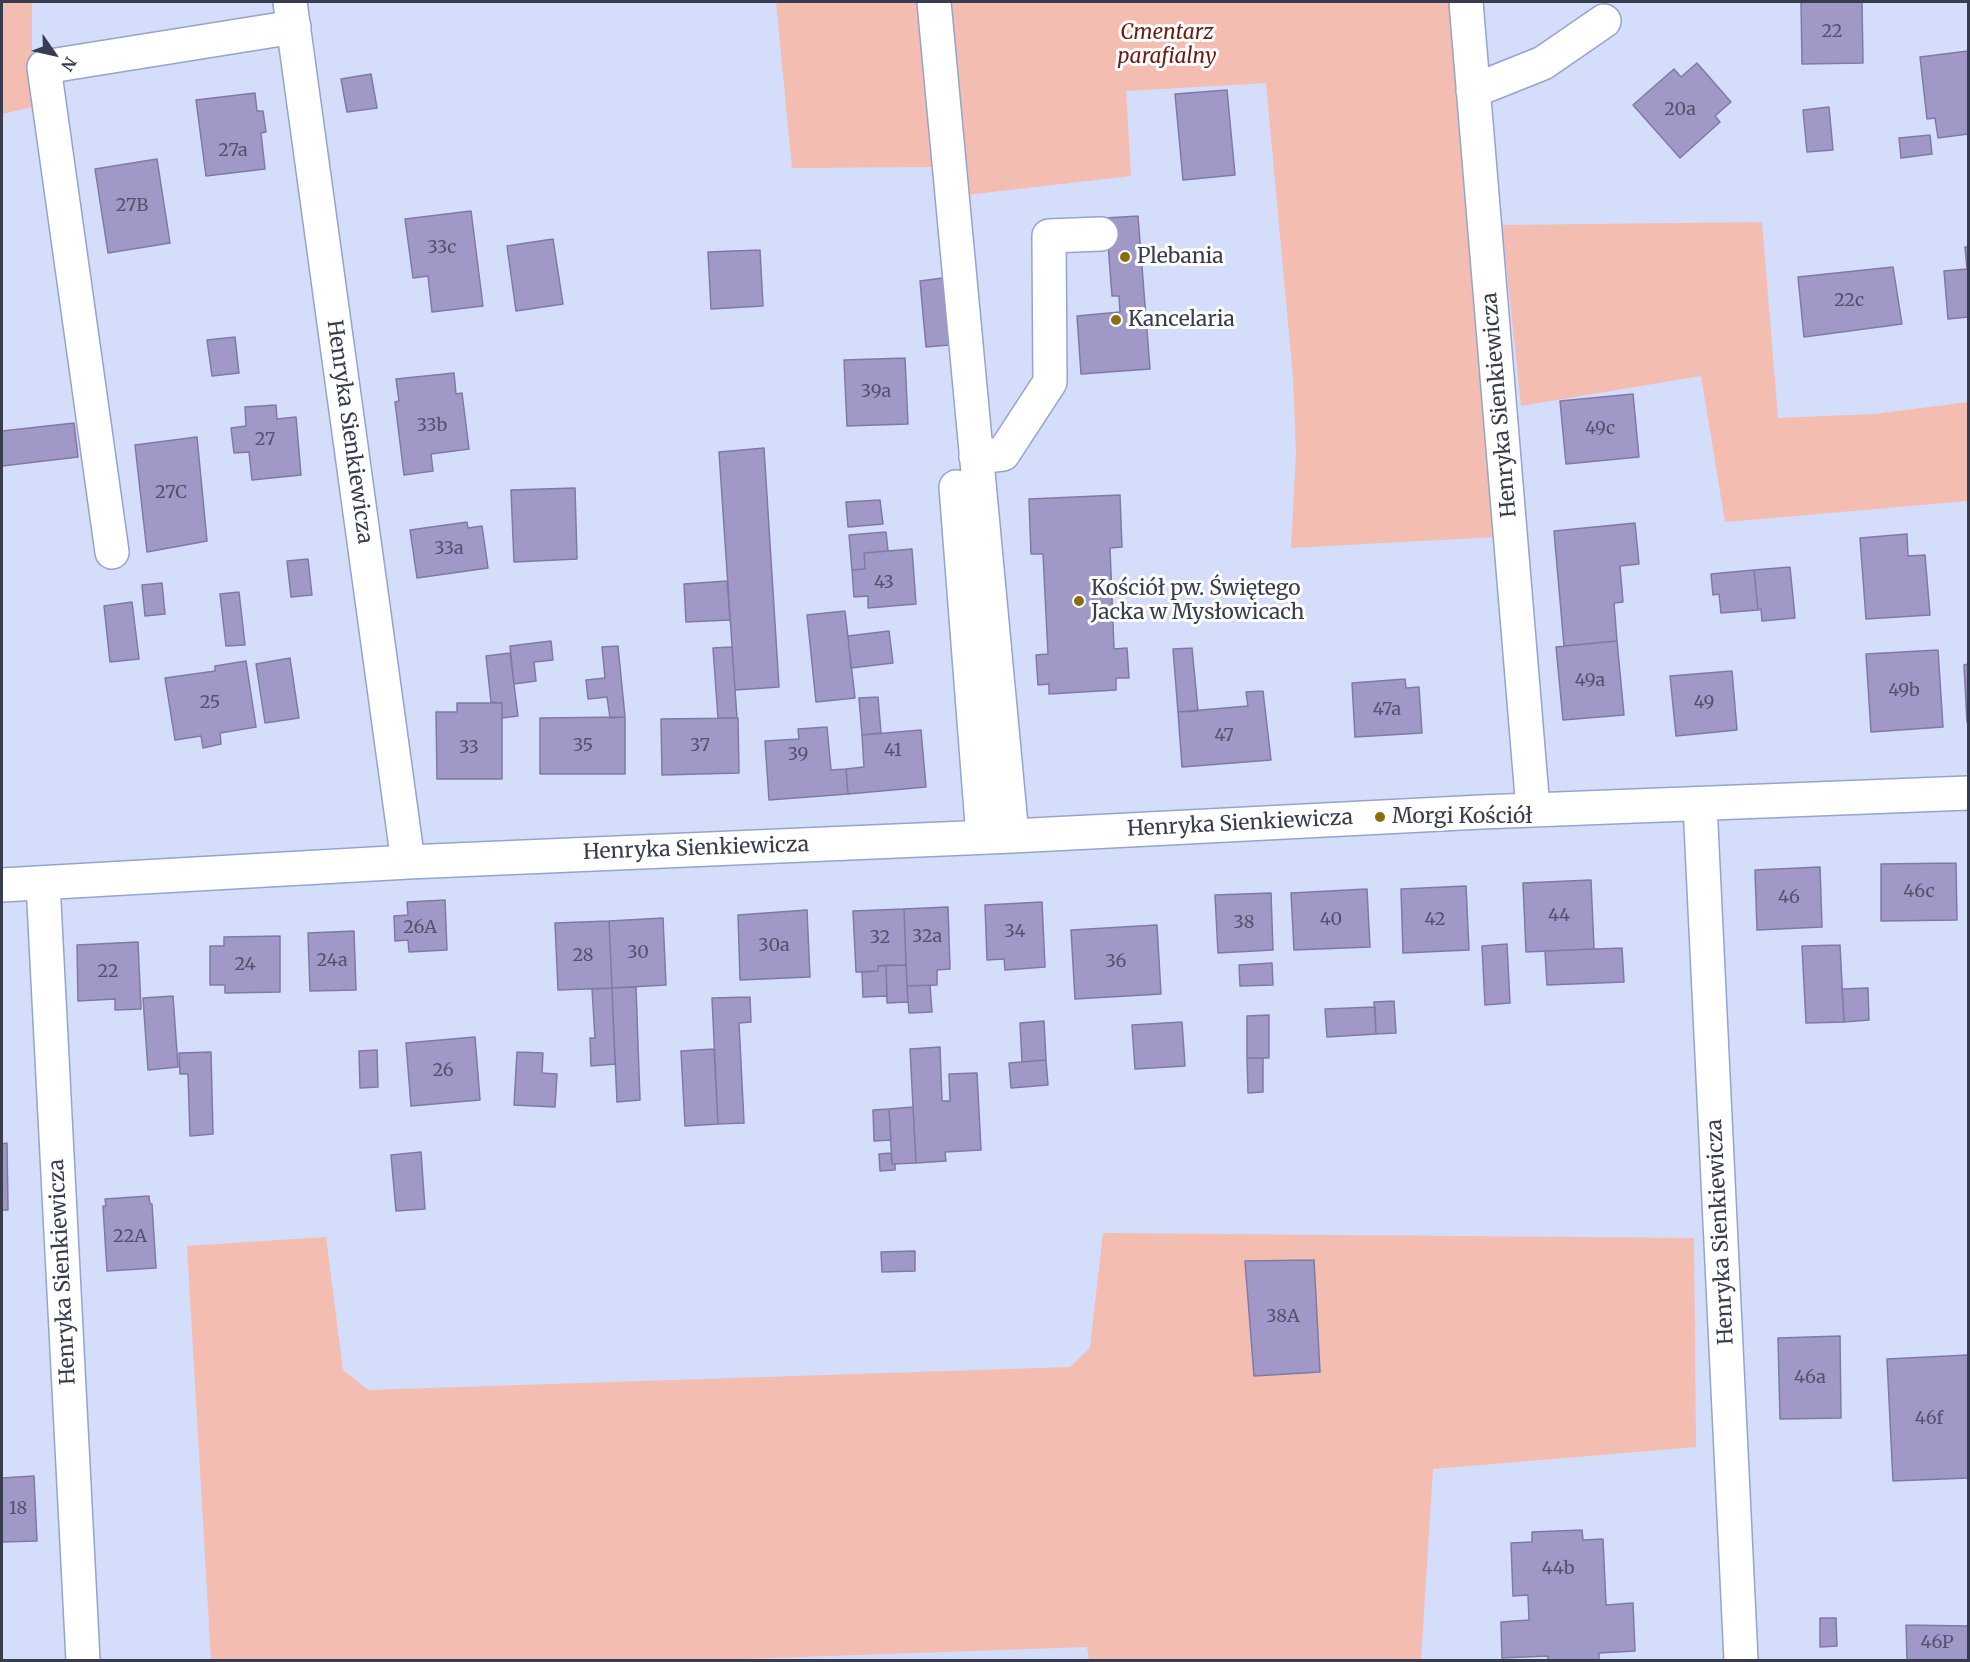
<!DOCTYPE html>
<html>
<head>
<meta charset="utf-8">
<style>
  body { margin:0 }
  #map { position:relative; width:1970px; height:1662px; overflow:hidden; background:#d4ddfa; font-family:Merriweather,serif }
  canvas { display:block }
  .frame { position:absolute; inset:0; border:3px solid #373c4f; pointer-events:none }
  .north { position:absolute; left:24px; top:24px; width:60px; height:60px; -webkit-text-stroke:4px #fff; paint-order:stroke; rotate:124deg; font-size:16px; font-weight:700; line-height:24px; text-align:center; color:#373c4f }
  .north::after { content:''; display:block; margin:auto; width:21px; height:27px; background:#373c4f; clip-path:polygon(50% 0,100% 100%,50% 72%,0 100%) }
</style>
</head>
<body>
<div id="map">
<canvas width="1970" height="1662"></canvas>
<div class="frame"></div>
<div class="north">N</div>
</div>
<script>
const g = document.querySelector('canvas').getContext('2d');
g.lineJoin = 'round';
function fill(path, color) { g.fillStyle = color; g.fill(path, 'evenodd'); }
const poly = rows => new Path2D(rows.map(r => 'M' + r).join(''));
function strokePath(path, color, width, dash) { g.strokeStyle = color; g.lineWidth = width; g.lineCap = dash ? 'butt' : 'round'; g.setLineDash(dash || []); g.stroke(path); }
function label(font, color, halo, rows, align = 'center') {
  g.font = font + ' Merriweather,serif'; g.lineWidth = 6; g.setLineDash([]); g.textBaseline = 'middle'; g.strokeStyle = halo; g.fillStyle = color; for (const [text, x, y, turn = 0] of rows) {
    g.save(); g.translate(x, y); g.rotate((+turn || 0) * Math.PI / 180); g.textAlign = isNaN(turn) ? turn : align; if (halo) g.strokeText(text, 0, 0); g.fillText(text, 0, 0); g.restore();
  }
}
const green = poly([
  [2,2,32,2,32,107,2,114],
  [776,2,920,2,934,167,792,168],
  [947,2,1454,2,1496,537,1291,548,1296,453,1293,377,1266,83,1126,91,1131,176,966,195],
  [1762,222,1778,418,1875,414,1968,402,1968,501,1725,522,1701,376,1521,406,1502,225],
  [1103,1233,1694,1238,1696,1447,1433,1469,1421,1660,1089,1660,1087,1647,714,1660,211,1660,187,1246,326,1237,343,1370,368,1390,1070,1367,1090,1348]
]);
const building = poly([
  [1801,2,1862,2,1863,63,1802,64,1801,2],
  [1968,51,1968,134,1938,138,1935,118,1927,119,1920,57,1968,51],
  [1697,63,1731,102,1715,116,1720,122,1680,158,1633,105,1674,69,1681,77,1697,63],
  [371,74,377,108,347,112,341,79,371,74],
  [1227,90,1235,175,1183,180,1175,94,1227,90],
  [255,93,257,111,263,111,266,132,261,133,265,169,206,176,196,100,255,93],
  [1829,107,1833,150,1807,152,1803,110,1829,107],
  [1930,135,1932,154,1901,158,1899,138,1930,135],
  [157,159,170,243,108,253,95,169,157,159],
  [471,211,483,306,432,312,428,276,413,278,405,219,471,211],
  [1138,216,1150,369,1081,374,1077,316,1120,312,1119,296,1112,296,1106,218,1138,216],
  [553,239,563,304,516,311,507,246,553,239],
  [1965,247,1968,247,1968,317,1948,319,1944,271,1967,269,1965,247],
  [760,250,763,306,711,309,708,252,760,250],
  [1893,267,1902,324,1804,337,1798,277,1893,267],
  [943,278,949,345,926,347,920,281,943,278],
  [235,337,239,373,212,376,207,340,235,337],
  [905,358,908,424,847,426,844,360,905,358],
  [454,373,456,394,462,393,469,449,431,454,433,471,404,475,395,402,399,401,396,379,454,373],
  [1633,394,1639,457,1566,464,1560,401,1633,394],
  [276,405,277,419,296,417,301,475,252,480,249,452,234,453,231,428,246,426,245,407,276,405],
  [74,423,78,457,2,466,2,431,74,423],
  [197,437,207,541,147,552,135,445,197,437],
  [764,448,779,687,735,690,719,452,764,448],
  [575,488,577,559,514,562,511,490,575,488],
  [1120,495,1122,547,1110,548,1114,649,1127,648,1129,678,1116,678,1116,690,1049,694,1049,684,1038,685,1036,655,1048,654,1043,554,1031,554,1029,499,1120,495],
  [880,500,883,524,848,527,846,502,880,500],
  [467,522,468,528,482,526,488,568,417,578,410,530,467,522],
  [1635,523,1639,564,1620,566,1623,602,1614,603,1617,641,1564,646,1554,531,1635,523],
  [886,532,888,551,864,553,865,569,852,570,849,535,886,532],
  [1907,534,1908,556,1925,555,1930,615,1866,619,1860,538,1907,534],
  [912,549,916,604,868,608,868,596,854,597,852,570,865,569,864,553,912,549],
  [308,559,312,595,291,597,287,561,308,559],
  [1790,567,1795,618,1762,621,1761,609,1758,610,1754,570,1790,567],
  [1754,570,1758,610,1721,613,1719,594,1713,595,1711,574,1754,570],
  [727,581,730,620,686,622,684,584,727,581],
  [162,583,165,614,145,616,142,585,162,583],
  [239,592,245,645,226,646,220,594,239,592],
  [132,602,139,659,110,662,104,606,132,602],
  [845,611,855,698,816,702,807,615,845,611],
  [889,631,893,663,851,668,848,636,889,631],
  [551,641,553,660,534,662,536,681,514,684,510,646,551,641],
  [1617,641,1624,715,1563,720,1556,647,1617,641],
  [618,646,625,717,610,718,607,697,588,699,586,680,605,678,602,647,618,646],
  [732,647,737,718,718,718,713,648,732,647],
  [1192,648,1198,711,1178,712,1173,649,1192,648],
  [1938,650,1943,727,1871,732,1866,654,1938,650],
  [510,653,518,716,502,718,502,703,491,702,486,656,510,653],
  [290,658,299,718,265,723,256,664,290,658],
  [246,661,256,727,220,733,221,744,203,748,201,736,175,740,165,678,215,671,215,666,246,661],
  [1968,664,1968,722,1967,722,1964,665,1968,664],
  [1732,671,1737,730,1676,736,1670,676,1732,671],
  [1405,679,1406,688,1419,687,1422,733,1355,737,1352,683,1405,679],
  [1263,691,1271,760,1182,767,1178,712,1248,706,1246,692,1263,691],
  [878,697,881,733,862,735,859,698,878,697],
  [457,703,502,703,502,779,437,779,436,712,457,712,457,703],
  [625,717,625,774,540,774,540,718,625,717],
  [738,718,739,773,662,775,661,719,738,718],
  [827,727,831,770,846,769,848,794,769,800,765,741,799,739,798,729,827,727],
  [921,730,926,787,848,794,846,769,864,767,862,735,921,730],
  [1956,863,1957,920,1881,921,1881,864,1956,863],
  [1820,867,1822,927,1757,930,1755,870,1820,867],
  [1591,880,1594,949,1526,952,1523,883,1591,880],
  [1466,886,1469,950,1403,953,1401,889,1466,886],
  [1367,889,1370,947,1294,950,1291,893,1367,889],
  [1271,893,1273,950,1218,953,1215,895,1271,893],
  [445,900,447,950,409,952,408,940,395,941,394,916,408,915,407,902,445,900],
  [1042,902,1045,967,1005,970,1004,959,987,960,985,905,1042,902],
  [948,907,950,969,937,970,937,985,907,986,904,909,948,907],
  [904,909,906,965,878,966,878,971,856,972,853,911,904,909],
  [807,910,810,977,740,980,738,915,807,910],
  [663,918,666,985,612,988,609,921,663,918],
  [609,921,612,988,558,990,555,923,609,921],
  [1157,925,1161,994,1075,999,1071,930,1157,925],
  [354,931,356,990,310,991,308,933,354,931],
  [280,936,280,992,225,993,225,985,210,985,210,946,224,946,224,937,280,936],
  [138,942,141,1009,115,1010,115,999,78,1001,77,945,138,942],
  [1507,944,1510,1003,1485,1005,1482,946,1507,944],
  [1840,945,1844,1022,1806,1023,1802,946,1840,945],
  [1622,948,1624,982,1547,985,1545,951,1622,948],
  [1272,963,1273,985,1240,986,1239,965,1272,963],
  [886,965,906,965,908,1002,887,1003,886,965],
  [886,965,887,996,863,997,862,972,878,971,878,966,886,965],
  [930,985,932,1012,909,1013,907,986,930,985],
  [636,987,640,1100,617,1102,612,988,636,987],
  [612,988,615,1064,591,1066,590,1038,595,1038,592,989,612,988],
  [1868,988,1869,1020,1844,1022,1842,989,1868,988],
  [173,996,178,1067,148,1070,143,998,173,996],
  [750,997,751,1022,739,1023,744,1123,718,1124,712,998,750,997],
  [1394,1001,1396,1033,1376,1034,1374,1002,1394,1001],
  [1375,1007,1376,1034,1327,1037,1325,1009,1375,1007],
  [1269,1015,1269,1058,1247,1058,1247,1016,1269,1015],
  [1044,1021,1046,1060,1022,1062,1020,1023,1044,1021],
  [1182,1022,1185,1066,1135,1069,1132,1025,1182,1022],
  [475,1037,480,1100,411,1106,406,1043,475,1037],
  [940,1047,942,1101,950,1101,949,1074,977,1073,981,1150,945,1152,946,1161,916,1163,910,1049,940,1047],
  [714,1049,718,1124,685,1126,681,1051,714,1049],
  [377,1050,378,1087,360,1088,359,1051,377,1050],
  [211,1052,213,1134,190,1136,188,1074,180,1074,179,1053,211,1052],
  [517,1052,543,1053,542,1073,557,1074,555,1107,514,1105,517,1052],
  [1247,1058,1263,1058,1263,1092,1248,1093,1247,1058],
  [1046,1060,1048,1085,1011,1088,1009,1063,1046,1060],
  [913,1107,916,1163,892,1164,889,1109,913,1107],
  [889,1109,891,1140,874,1141,873,1110,889,1109],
  [7,1143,8,1210,2,1210,2,1230,2,1144,7,1143],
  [421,1152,425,1209,396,1211,391,1155,421,1152],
  [891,1153,892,1164,895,1164,895,1170,880,1171,879,1154,891,1153],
  [149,1196,150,1204,152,1204,156,1268,107,1271,103,1206,106,1206,105,1199,149,1196],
  [915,1251,915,1271,882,1272,881,1252,915,1251],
  [1314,1260,1320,1372,1254,1376,1245,1261,1314,1260],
  [1840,1336,1841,1418,1780,1419,1778,1338,1840,1336],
  [1968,1355,1968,1478,1893,1481,1887,1359,1968,1355],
  [34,1476,37,1541,2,1542,2,1478,34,1476],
  [1582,1530,1583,1540,1603,1539,1606,1605,1633,1603,1635,1651,1599,1653,1599,1660,1548,1660,1548,1656,1502,1658,1501,1622,1529,1620,1528,1595,1513,1596,1511,1543,1532,1542,1532,1532,1582,1530],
  [1820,1618,1836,1618,1837,1646,1820,1647,1820,1618],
  [1906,1625,1968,1626,1968,1660,1907,1660,1906,1625]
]);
const minor = poly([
  [290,2,408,862],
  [934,2,1012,836],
  [1466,2,1533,809],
  [1473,91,1543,63,1604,21],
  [976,457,1003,454,1050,382,1049,236,1101,234],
  [956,487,983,837],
  [112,552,44,67,294,27],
  [1700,804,1741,1660],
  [43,883,83,1660],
  [2,885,408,862,1012,836,1481,812,1968,793]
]);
const markers = [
  [1125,257,6,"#896f10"],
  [1116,320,6,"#896f10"],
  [1079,601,6,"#896f10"],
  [1380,817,6,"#896f10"]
];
const numberNames = [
  ["22",1832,32],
  ["20a",1680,110],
  ["27a",233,151],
  ["27B",132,206],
  ["33c",442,248],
  ["22c",1849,301],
  ["39a",876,392],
  ["33b",432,426],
  ["49c",1600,429],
  ["27",265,440],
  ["27C",171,493],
  ["33a",449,549],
  ["43",884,583],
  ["49a",1590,681],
  ["49b",1904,691],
  ["25",210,703],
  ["49",1704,703],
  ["47a",1387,710],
  ["47",1224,736],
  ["35",583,746],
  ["37",700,746],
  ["33",469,748],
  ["41",893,751],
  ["39",798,755],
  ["46c",1919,892],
  ["46",1789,898],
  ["44",1559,916],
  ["40",1331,920],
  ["42",1435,920],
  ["38",1244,923],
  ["26A",420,928],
  ["34",1015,932],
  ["32a",927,937],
  ["32",880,938],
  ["30a",774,946],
  ["30",638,953],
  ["28",583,956],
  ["24a",332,961],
  ["36",1116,962],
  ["24",245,965],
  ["22",108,972],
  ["26",443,1071],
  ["22A",130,1237],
  ["38A",1283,1317],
  ["46a",1810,1378],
  ["46f",1929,1419],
  ["18",18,1509],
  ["44b",1558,1569],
  ["46P",1937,1643]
];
const parkNames = [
  ["Cmentarz",1167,33],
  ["parafialny",1167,57]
];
const poiNames = [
  ["Plebania",1137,257],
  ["Kancelaria",1128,320],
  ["Kościół pw. Świętego",1091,589],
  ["Jacka w Mysłowicach",1091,613],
  ["Morgi Kościół",1392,817]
];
const streetNames = [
  ["Henryka Sienkiewicza",1500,405,-95],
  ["Henryka Sienkiewicza",349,432,82],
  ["Henryka Sienkiewicza",1240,824,-3],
  ["Henryka Sienkiewicza",696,849,-2],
  ["Henryka Sienkiewicza",1721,1232,-93],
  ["Henryka Sienkiewicza",63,1272,-93]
];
fill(green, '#f3bdb1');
fill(building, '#a099c7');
strokePath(building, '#8079a5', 1.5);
strokePath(minor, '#96a3cf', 36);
strokePath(minor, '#fff', 33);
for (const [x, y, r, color] of markers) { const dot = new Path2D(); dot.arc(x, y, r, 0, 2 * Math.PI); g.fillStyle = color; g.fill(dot); strokePath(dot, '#fff', 2); }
label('18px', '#51536d', null, numberNames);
label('italic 21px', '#6d1c0e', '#fff', parkNames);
label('21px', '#373c4f', '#fff', poiNames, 'left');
label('21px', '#373c4f', '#fff', streetNames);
</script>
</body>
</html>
